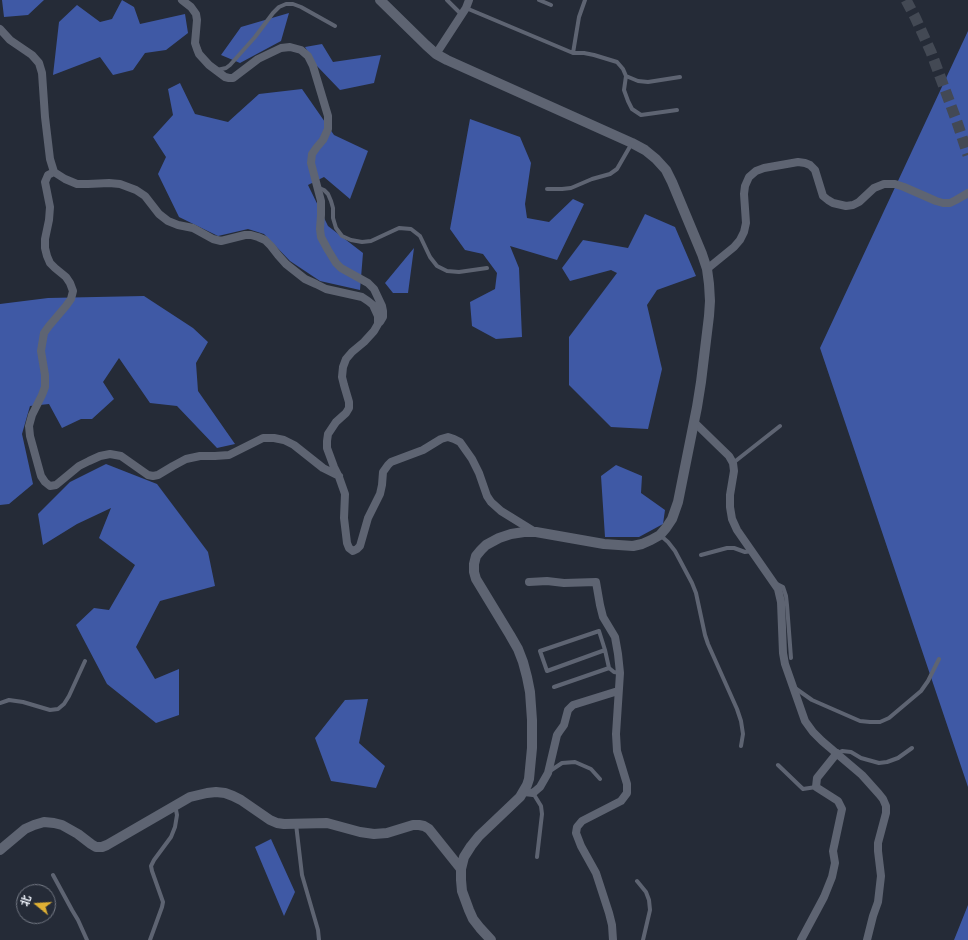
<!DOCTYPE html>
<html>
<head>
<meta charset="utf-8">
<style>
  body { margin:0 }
  #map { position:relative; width:968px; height:940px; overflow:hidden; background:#252b37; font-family:Barlow,"Noto Sans SC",sans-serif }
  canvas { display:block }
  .north { position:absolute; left:16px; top:884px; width:40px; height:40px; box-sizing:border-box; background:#252b37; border:1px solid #757a85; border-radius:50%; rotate:288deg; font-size:11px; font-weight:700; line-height:16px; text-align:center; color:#edf1f9 }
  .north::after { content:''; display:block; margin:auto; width:14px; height:18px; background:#dfb034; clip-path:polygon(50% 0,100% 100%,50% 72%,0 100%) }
</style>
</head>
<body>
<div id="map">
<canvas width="968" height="940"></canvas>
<div class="north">北</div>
</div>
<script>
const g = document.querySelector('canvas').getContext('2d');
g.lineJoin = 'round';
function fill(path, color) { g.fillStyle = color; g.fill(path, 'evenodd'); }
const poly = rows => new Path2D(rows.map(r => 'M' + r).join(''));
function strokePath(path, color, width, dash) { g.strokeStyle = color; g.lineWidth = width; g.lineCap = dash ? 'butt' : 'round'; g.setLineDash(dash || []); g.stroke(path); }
const forest = poly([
  [2,0,44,0,28,15,4,17],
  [122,0,134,7,140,24,185,14,188,33,166,50,145,53,133,70,113,75,100,57,53,75,59,22,77,5,100,22,112,19],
  [289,13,281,41,240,63,221,55,241,27],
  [968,31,968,787,820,348],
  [322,44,333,62,381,55,374,83,340,90,316,65,305,47],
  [180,83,195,114,228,122,259,94,302,89,334,135,368,151,350,199,324,177,308,185,328,226,363,253,360,290,320,281,290,261,264,234,248,229,218,236,179,217,158,174,166,157,153,137,173,115,168,89],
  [470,119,520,137,531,163,525,204,527,218,549,222,573,199,584,204,557,260,510,246,519,268,522,337,496,339,472,326,470,302,495,289,497,273,483,254,465,250,450,229],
  [645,214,675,227,696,276,657,290,647,305,662,369,648,429,611,427,569,385,569,337,617,273,611,270,570,281,562,268,583,240,628,248],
  [414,248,408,293,393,293,385,283],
  [144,296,193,328,208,342,196,363,198,391,235,444,217,448,177,406,150,403,119,358,103,382,114,399,92,419,81,419,62,428,49,404,30,406,22,434,33,484,9,504,0,505,0,304,48,298],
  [106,464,157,484,208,552,215,586,160,601,136,647,155,679,179,669,179,715,156,723,107,684,76,625,94,608,109,610,135,565,99,538,111,508,77,524,43,545,38,514,70,482],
  [616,465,642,476,641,493,665,510,663,524,639,537,605,537,601,476],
  [368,699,359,743,385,766,376,788,331,781,315,738,345,700],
  [271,839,295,892,284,916,255,847],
  [968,905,968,940,954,940]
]);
const trunkTunnel = poly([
  [906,0,915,17,931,52,957,122,968,155]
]);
const service = poly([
  [447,0,462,15],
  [539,0,551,5],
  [466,8,573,53,584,53,594,55,617,62,623,69,626,76,624,90,628,101,632,109,641,115,677,110],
  [573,53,579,17,585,0],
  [217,70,226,68,230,65,255,37,273,13,279,7,286,4,293,4,301,7,335,26],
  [626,76,638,81,648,82,680,77],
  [317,187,324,190,328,194,331,201,333,208,333,218,336,228,342,236,351,240,362,242,371,241,399,228,411,229,420,236,430,257,437,266,447,271,459,272,487,268],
  [547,189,562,189,571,188,592,179,610,174,617,169,632,143],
  [733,463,780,426],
  [660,535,668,542,675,551,692,583,696,593,705,635,708,644,737,709,741,721,743,734,741,746],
  [701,555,727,548,734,548,745,552,752,551],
  [777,584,783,587,786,596,787,605,791,658],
  [605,650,547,671,540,651,599,631,605,650,609,668,614,672,620,673],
  [554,687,609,668],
  [795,688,812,700,860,721,870,722,880,722,889,718,921,691,928,681,939,659],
  [0,703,9,700,23,702,50,710,58,709,64,704,69,696,85,661],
  [837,753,842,751,851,752,861,758,879,763,887,762,898,758,912,748],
  [778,765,803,789,816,787],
  [550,771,562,763,575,762,591,769,600,779],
  [533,793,541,806,542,814,537,857],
  [296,824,302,875,318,930,319,940],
  [53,875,72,910,78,920,87,940],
  [637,881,646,892,649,900,650,910,643,940],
  [150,940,162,907,163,902,152,871,151,866,154,860,171,837,175,827,177,815,175,805]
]);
const minor = poly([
  [182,0,191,7,196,14,197,20,195,43,197,49,199,54,209,65,225,77,229,78,233,78,258,59,281,48,290,47,301,50,308,56,313,66,328,116,328,129,323,140,317,147,312,154,311,163,321,201,321,215,320,229,321,237,328,250,336,263,341,268,368,283,374,289,382,306,383,311,383,317,380,322],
  [0,29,10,40,32,55,39,63,42,73,45,117,50,159,54,172,65,179,77,184,88,184,109,183,120,184,136,190,145,196,159,214,168,221,178,225,193,228,213,239,221,241,245,235,251,235,258,237,265,240,271,246,278,255,286,264,305,279,316,284,326,289,362,297,368,301,373,305,378,316,378,324,374,331,364,342,352,352,346,359,343,367,342,377,344,385,349,402,349,408,346,413,336,422,328,434,327,441,327,448,334,467,339,477,345,494,344,518,347,543,349,548,353,551,357,549,360,546,368,518,380,494,382,485,383,472,388,465,391,462,423,450,441,439,448,437,454,439,460,442,472,459,479,473,487,496,491,502,501,511,535,532],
  [436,54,466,8,469,0],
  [54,172,48,175,45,182,50,207,49,220,45,239,45,248,47,256,50,263,55,268,66,277,70,283,73,291,71,299,66,306,49,326,44,333,41,351,45,375,45,387,42,395,32,415,29,426,30,436,41,476,45,482,50,486,56,485,79,466,89,461,100,456,110,454,121,456,148,475,153,476,158,475,173,466,186,459,200,456,215,456,229,455,263,438,274,438,284,440,294,445,323,468,339,476],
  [707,269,734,247,740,240,744,232,746,223,744,194,745,186,749,177,756,171,764,168,798,162,805,163,810,165,815,170,823,196,828,200,833,203,846,206,853,205,859,202,874,188,884,184,895,184,904,187,936,201,943,203,950,203,956,200,968,193],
  [694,422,729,456,733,463,734,471,730,495,730,507,732,519,737,530,778,589,781,602,783,653,785,664,805,721,813,732,822,741,862,775,879,794,883,799,886,806,886,813,878,843,878,851,881,876,878,902,873,916,867,940],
  [529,582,547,581,564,583,596,582,600,605,603,617,615,637,618,654,620,673,616,734,617,751,627,784,627,793,621,801,582,821,577,827,576,833,581,846,596,873,609,913,612,925,613,940],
  [524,792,533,793,540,787,548,773,557,735,559,732,564,725,568,710,573,705,618,691],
  [801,940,824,897,832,877,835,863,833,851,842,809,838,801,816,787,817,778,837,753]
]);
const tertiary = poly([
  [380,0,426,45,436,54,447,60,632,143,645,150,656,159,666,170,672,182,702,254,707,269,709,284,710,301,709,316,701,382,697,407,678,502,672,519,666,528,660,535,651,540,642,544,633,546,604,544,536,532,524,532,511,534,499,538,486,545,481,550,476,556,474,564,474,572,476,579,510,635,518,649,523,662,527,677,530,692,532,720,532,748,529,779,527,785,520,797,479,836,471,846,464,857,461,869,461,880,462,891,469,910,473,919,480,928,491,940],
  [0,850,25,829,34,825,44,822,54,823,62,825,78,834,91,844,96,847,102,847,107,845,190,797,207,793,216,792,225,793,233,796,241,800,270,820,277,823,284,824,327,823,360,832,374,834,387,833,413,825,419,825,424,826,429,829,461,869]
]);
fill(forest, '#3f59a5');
strokePath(trunkTunnel, '#434954', 11, [11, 5.5]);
strokePath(service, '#5e6472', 4);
strokePath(minor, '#5e6472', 8);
strokePath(tertiary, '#5e6472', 10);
</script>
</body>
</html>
